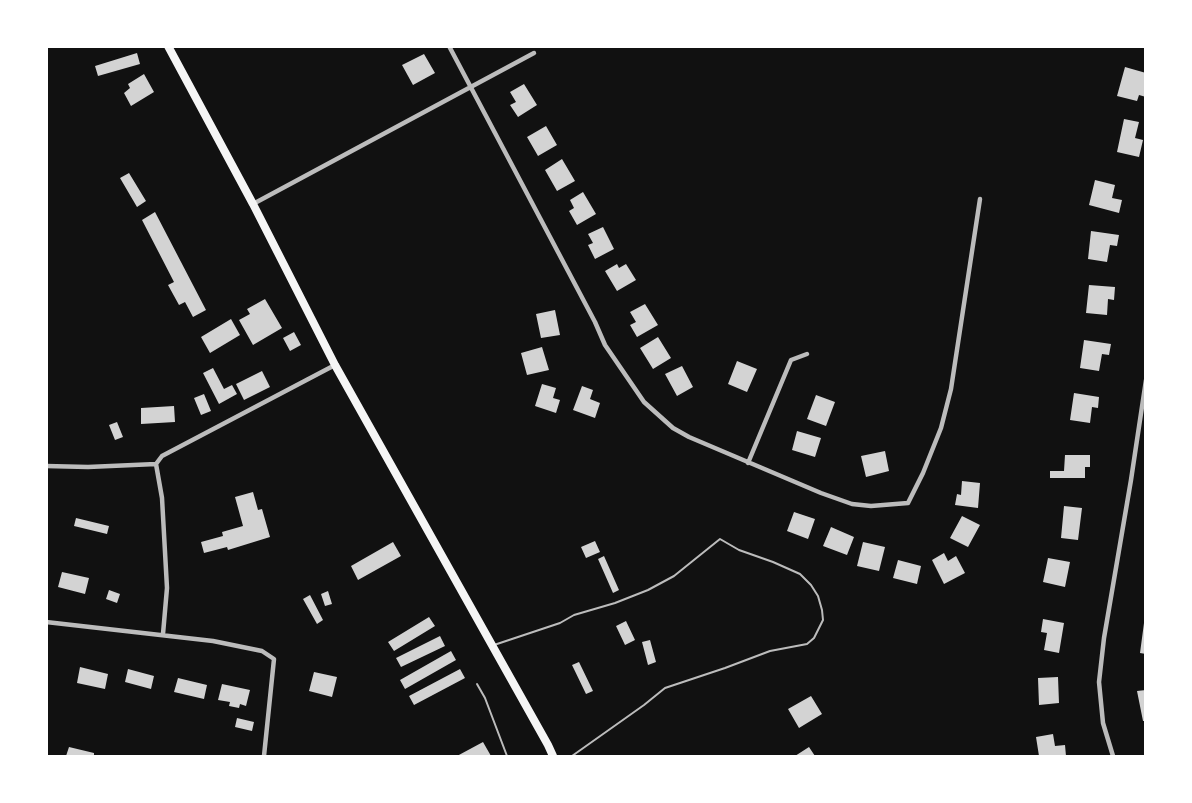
<!DOCTYPE html>
<html>
<head>
<meta charset="utf-8">
<style>
  body { margin:0 }
  #map { position:relative; width:1192px; height:803px; overflow:hidden; background:#111; font-family:Poppins,sans-serif }
  canvas { display:block }
  .frame { position:absolute; inset:0; border:48px solid #fff; pointer-events:none }
</style>
</head>
<body>
<div id="map">
<canvas width="1192" height="803"></canvas>
<div class="frame"></div>
</div>
<script>
const g = document.querySelector('canvas').getContext('2d');
g.lineJoin = 'round';
function fill(path, color) { g.fillStyle = color; g.fill(path, 'evenodd'); }
const poly = rows => new Path2D(rows.map(r => 'M' + r).join(''));
function strokePath(path, color, width, dash) { g.strokeStyle = color; g.lineWidth = width; g.lineCap = dash ? 'butt' : 'round'; g.setLineDash(dash || []); g.stroke(path); }
const building = poly([
  [137,53,140,64,98,76,95,66],
  [424,54,435,73,413,85,402,65],
  [1125,67,1146,73,1146,97,1139,95,1137,101,1117,96],
  [144,74,154,92,131,106,124,93,130,88,128,84],
  [524,84,537,105,518,117,510,105,516,102,510,92],
  [1124,119,1139,122,1135,138,1143,140,1139,157,1117,152],
  [546,126,557,145,538,156,527,137],
  [562,159,575,181,557,191,545,170],
  [129,173,146,201,137,207,120,178],
  [1095,180,1115,185,1112,198,1122,200,1119,213,1089,205],
  [583,192,596,214,577,225,569,211,574,208,570,200],
  [155,212,206,310,193,317,185,302,179,305,168,285,174,282,142,220],
  [603,227,614,249,595,259,588,245,593,243,588,234],
  [1091,231,1119,235,1117,246,1110,245,1107,262,1088,259],
  [617,264,619,268,626,264,636,280,617,291,605,271],
  [1089,285,1115,287,1114,300,1108,299,1107,315,1086,313],
  [265,299,282,328,253,345,239,320,250,314,247,309],
  [645,304,658,325,637,337,630,325,636,322,630,312],
  [555,310,560,335,541,338,536,314],
  [231,319,240,335,210,353,201,337],
  [294,332,301,345,290,351,283,338],
  [658,337,671,358,653,369,640,348],
  [1084,340,1111,344,1109,355,1102,354,1099,371,1080,368],
  [542,347,549,370,527,375,521,353],
  [737,361,757,369,747,392,728,384],
  [682,366,693,387,677,396,665,374],
  [213,368,224,389,232,385,237,394,219,404,203,373],
  [262,371,270,387,244,400,236,384],
  [542,384,556,388,553,398,560,400,556,413,535,406],
  [582,386,593,390,590,399,600,403,595,418,573,410],
  [1074,393,1099,397,1098,408,1092,407,1090,423,1070,420],
  [204,394,211,411,201,415,194,398],
  [816,395,835,402,826,426,807,419],
  [174,406,175,422,141,424,141,408],
  [117,422,123,437,115,440,109,425],
  [797,431,821,438,815,457,792,450],
  [885,451,889,471,866,477,861,456],
  [1065,455,1090,455,1090,467,1085,467,1085,478,1050,478,1050,471,1064,471],
  [962,481,980,483,978,508,955,505,957,494,961,495],
  [253,492,258,510,262,509,270,537,228,550,227,547,204,553,201,542,223,536,222,532,243,526,235,497],
  [1064,506,1082,508,1078,540,1061,538],
  [794,512,815,519,808,539,787,531],
  [962,516,980,525,968,547,950,538],
  [76,518,109,526,107,534,74,526],
  [831,527,854,537,847,555,823,546],
  [595,541,600,552,586,558,581,547],
  [393,542,401,556,358,580,351,566],
  [863,542,885,547,879,571,857,566],
  [944,553,948,561,956,556,965,573,944,584,932,560],
  [604,556,619,590,613,593,598,559],
  [1048,558,1070,562,1065,587,1043,582],
  [898,560,921,566,917,584,893,578],
  [62,572,89,578,85,594,58,587],
  [109,590,120,594,117,603,106,599],
  [328,591,332,604,325,606,321,594],
  [310,595,323,620,317,624,303,599],
  [429,617,435,626,394,651,388,642],
  [1043,619,1064,623,1059,653,1044,650,1047,633,1041,632],
  [626,621,635,640,625,645,616,626],
  [1144,623,1146,623,1146,654,1140,653],
  [440,636,445,646,401,667,396,658],
  [650,640,656,662,648,665,642,642],
  [451,651,456,660,405,689,400,680],
  [579,662,593,691,586,694,572,665],
  [80,667,108,674,105,689,77,683],
  [128,669,154,676,151,689,125,682],
  [460,669,465,678,414,705,409,696],
  [314,672,337,677,332,697,309,691],
  [1058,677,1059,703,1039,705,1038,678],
  [178,678,207,685,204,699,174,692],
  [222,684,250,690,246,706,240,704,239,708,229,706,230,702,218,700],
  [1146,690,1146,721,1143,721,1137,691],
  [811,696,822,714,799,728,788,709],
  [237,718,254,722,252,731,235,727],
  [1053,734,1055,746,1065,745,1066,756,1039,756,1036,737],
  [483,742,491,756,457,756],
  [69,747,94,753,94,756,66,756],
  [809,747,815,756,795,756]
]);
const service = poly([
  [494,645,560,623,574,615,615,603,648,590,674,576,720,539,739,550,773,562,800,574,811,585,818,596,822,610,823,620,814,638,807,644,770,651,725,668,665,688,644,705,572,756],
  [477,684,485,698,507,756]
]);
const minor = poly([
  [449,46,595,322,605,345,644,402,673,428,689,437,821,493,852,504,871,506,908,503,923,473,941,428,951,389,980,199],
  [253,204,534,53],
  [748,463,791,360,807,354],
  [156,464,162,498,167,588,163,634],
  [46,466,88,467,156,464,162,456,335,365],
  [46,622,213,641,262,651,274,659,264,756],
  [1113,756,1103,723,1099,682,1104,638,1131,480,1146,380]
]);
const trunk = poly([
  [168,46,253,204,335,365,548,745,553,756]
]);
fill(building, '#d3d3d3');
strokePath(service, '#bcbcbc', 2);
strokePath(minor, '#bcbcbc', 4.5);
strokePath(trunk, '#f5f5f5', 8);
</script>
</body>
</html>
